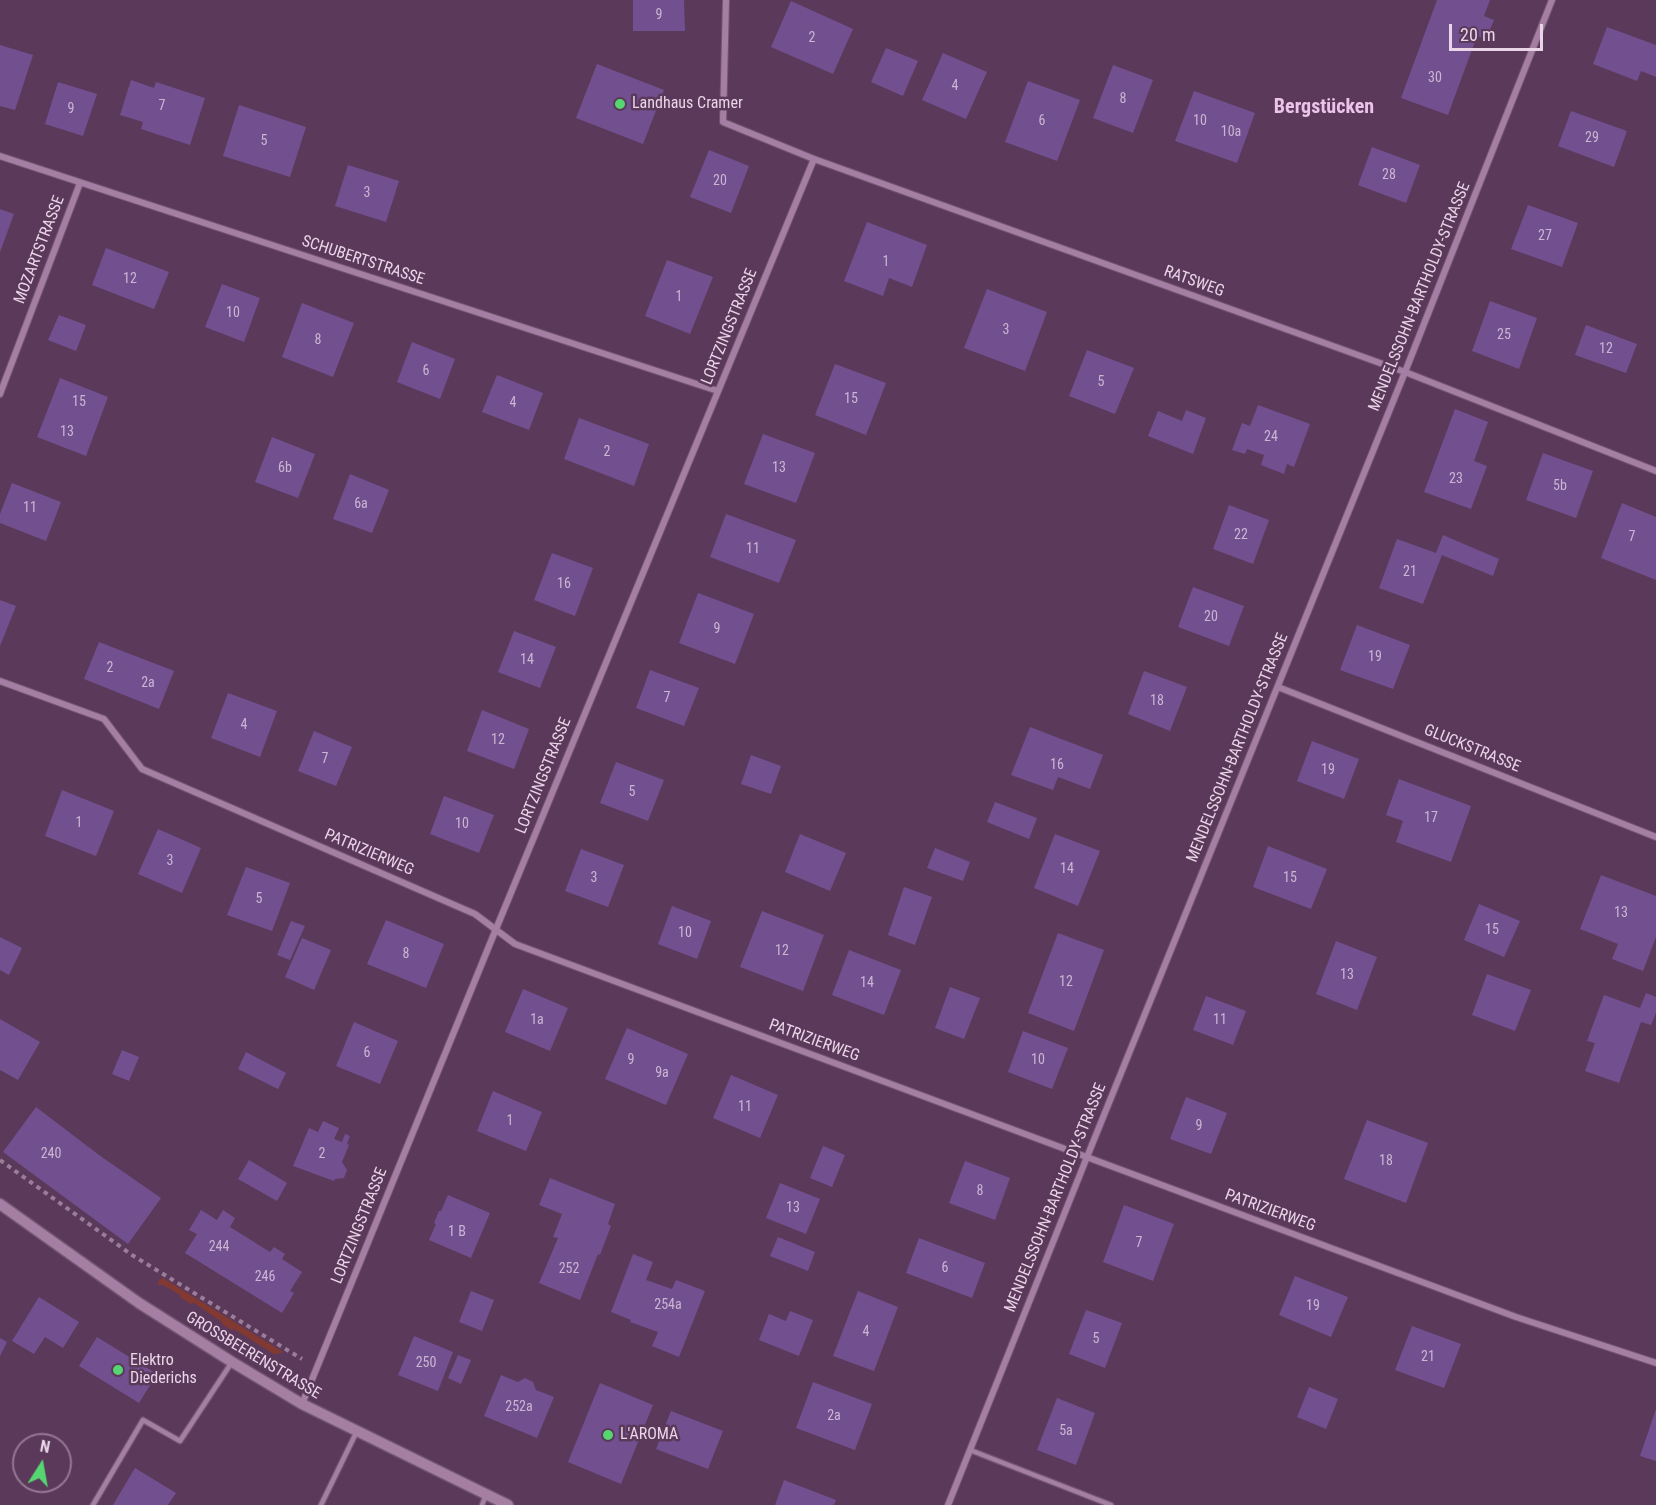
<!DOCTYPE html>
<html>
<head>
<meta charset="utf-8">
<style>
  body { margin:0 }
  #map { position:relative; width:1656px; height:1505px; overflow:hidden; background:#5b395a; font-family:"Roboto Condensed",sans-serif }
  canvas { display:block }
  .north { position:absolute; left:12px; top:1433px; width:60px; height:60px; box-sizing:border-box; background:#5b395a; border:2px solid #947793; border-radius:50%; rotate:11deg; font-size:16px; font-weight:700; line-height:24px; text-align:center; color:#ead5e8 }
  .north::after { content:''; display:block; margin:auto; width:21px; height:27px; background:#55d671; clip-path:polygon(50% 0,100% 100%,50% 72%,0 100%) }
  .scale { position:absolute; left:1449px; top:24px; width:94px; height:27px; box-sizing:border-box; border:3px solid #ead5e8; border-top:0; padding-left:8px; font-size:18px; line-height:21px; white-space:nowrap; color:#ead5e8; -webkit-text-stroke:4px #5b395a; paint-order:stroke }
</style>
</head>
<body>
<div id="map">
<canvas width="1656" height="1505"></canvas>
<div class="north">N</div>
<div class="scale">20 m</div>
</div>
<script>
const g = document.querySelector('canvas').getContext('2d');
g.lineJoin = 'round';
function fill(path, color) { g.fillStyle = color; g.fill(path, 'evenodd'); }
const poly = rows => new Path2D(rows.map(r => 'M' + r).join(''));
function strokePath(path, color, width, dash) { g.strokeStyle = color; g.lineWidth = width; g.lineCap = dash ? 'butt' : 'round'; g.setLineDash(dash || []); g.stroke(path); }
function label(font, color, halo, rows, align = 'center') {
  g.font = font + ' "Roboto Condensed",sans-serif'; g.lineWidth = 5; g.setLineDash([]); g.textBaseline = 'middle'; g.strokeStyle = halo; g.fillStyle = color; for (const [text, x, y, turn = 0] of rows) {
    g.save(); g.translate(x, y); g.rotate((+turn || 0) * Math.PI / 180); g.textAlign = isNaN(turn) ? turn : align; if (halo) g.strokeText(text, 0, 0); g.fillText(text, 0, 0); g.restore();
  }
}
const green = poly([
  [163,1278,283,1352,278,1354,274,1354,234,1329,231,1330,222,1324,222,1322,194,1303,191,1304,180,1297,180,1295,163,1285,158,1285,159,1280]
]);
const building = poly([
  [633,0,684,0,685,31,633,31],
  [1437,0,1490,0,1484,16,1494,20,1486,39,1477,36,1448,115,1401,98],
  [791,1,853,29,833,74,771,47],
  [1607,27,1656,45,1656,77,1641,71,1637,81,1593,64],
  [0,45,33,55,15,110,0,106],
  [886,48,918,61,903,96,871,82],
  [943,53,987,72,966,119,922,100],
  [597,64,664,90,643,144,576,118],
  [1113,65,1153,80,1133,133,1093,118],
  [131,80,154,88,156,82,205,98,190,145,141,129,143,122,120,115],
  [1028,81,1080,100,1057,161,1005,142],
  [58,82,97,94,83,136,45,124],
  [1194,91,1255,113,1237,163,1175,141],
  [239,105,306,127,290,177,223,156],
  [1571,111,1627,131,1614,167,1558,146],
  [1372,147,1420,165,1406,203,1358,185],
  [709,150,749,166,731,213,690,197],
  [348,165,399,181,386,222,335,206],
  [1528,205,1578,223,1562,267,1511,249],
  [0,209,14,214,0,252],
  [867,222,927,245,912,287,889,278,883,296,844,281],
  [106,248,169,272,154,309,92,285],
  [667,260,713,277,690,334,645,316],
  [222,284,260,298,244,342,205,327],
  [987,289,1047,312,1025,371,964,348],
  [1490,301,1537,318,1519,369,1472,351],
  [302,303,354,323,333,377,282,357],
  [59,315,86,325,76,351,48,340],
  [1586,325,1637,344,1626,373,1575,355],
  [412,342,455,359,440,399,397,382],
  [1087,350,1134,368,1115,414,1069,396],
  [835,364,886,383,866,435,815,415],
  [497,375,543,393,529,430,482,412],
  [60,378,108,397,86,456,37,437],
  [1258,405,1310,424,1294,467,1287,464,1284,474,1261,465,1264,455,1247,449,1245,454,1232,450,1242,423,1250,426],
  [1455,409,1488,422,1474,461,1487,466,1471,509,1424,492],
  [1186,410,1206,418,1193,454,1148,436,1158,411,1182,421],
  [579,418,649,444,634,486,564,459],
  [763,434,815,453,796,503,744,484],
  [272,437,315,454,298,498,255,482],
  [1543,453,1593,471,1576,518,1526,500],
  [350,474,389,490,372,533,333,519],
  [12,483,61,502,46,541,0,523,0,514],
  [1622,503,1656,517,1656,580,1601,558],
  [1229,505,1269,520,1253,564,1213,549],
  [726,514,796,540,779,583,710,557],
  [1443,535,1499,559,1493,576,1442,555,1423,604,1379,588,1397,539,1436,553],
  [552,553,593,568,575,616,534,600],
  [1193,587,1244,606,1229,646,1178,627],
  [698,593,754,614,735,664,679,643],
  [0,600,16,606,0,646],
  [1357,625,1410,645,1393,689,1340,670],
  [514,631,556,647,540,688,498,672],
  [99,642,174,671,159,709,84,679],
  [650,670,699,688,684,726,636,708],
  [1144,671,1187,687,1170,731,1128,714],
  [228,693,277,711,260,757,211,738],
  [482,710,529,729,514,769,467,751],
  [1030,727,1103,755,1090,789,1058,777,1053,790,1011,775],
  [314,731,352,747,336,786,298,771],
  [1312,741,1359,759,1344,799,1297,781],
  [751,755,781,766,771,794,741,784],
  [616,762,664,780,648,821,600,803],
  [1399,779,1471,806,1451,862,1396,842,1403,821,1386,815],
  [62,790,114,811,96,856,45,836],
  [444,796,494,815,479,853,430,834],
  [995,802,1037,818,1029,839,987,822],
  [158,829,201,848,182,893,138,874],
  [800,834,846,853,830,891,785,872],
  [1055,834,1100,851,1078,906,1034,888],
  [1268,846,1327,869,1311,909,1253,887],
  [935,848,970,862,963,881,927,868],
  [581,849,624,865,608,907,565,891],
  [246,867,290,883,272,931,227,915],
  [1601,875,1656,896,1656,937,1643,971,1612,959,1618,944,1580,929],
  [904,887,932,897,915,945,888,935],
  [1479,904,1520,921,1504,957,1464,940],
  [672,906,711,921,697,959,658,944],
  [762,911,824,935,803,991,740,967],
  [386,920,444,944,426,988,367,964],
  [291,921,305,926,290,960,277,955],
  [1058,933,1104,950,1074,1031,1028,1013],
  [0,937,22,948,9,975,0,970],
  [302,938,331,950,314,990,285,977],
  [1336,941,1377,957,1357,1010,1316,994],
  [849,950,901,970,884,1015,832,995],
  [1487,974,1531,990,1515,1031,1472,1015],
  [950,987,980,998,964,1039,935,1028],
  [523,989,568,1008,550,1051,505,1032],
  [1646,993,1656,997,1656,1013,1651,1025,1641,1022,1619,1083,1585,1071,1595,1043,1587,1041,1604,995,1640,1008],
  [1206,996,1246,1011,1233,1045,1193,1030],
  [0,1019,40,1042,18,1080,0,1070],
  [354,1022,398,1041,380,1084,336,1066],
  [627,1028,688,1054,666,1105,605,1079],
  [1023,1031,1068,1048,1052,1089,1008,1072],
  [122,1050,139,1057,129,1081,112,1074],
  [246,1052,286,1073,278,1089,238,1069],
  [731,1075,778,1095,760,1138,713,1118],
  [493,1091,542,1112,526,1151,477,1131],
  [1186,1097,1227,1113,1211,1154,1170,1139],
  [36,1107,99,1155,161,1198,128,1244,3,1152],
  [1367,1120,1428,1143,1406,1203,1344,1179],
  [323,1121,339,1128,334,1139,342,1142,345,1134,350,1136,347,1144,349,1145,342,1162,347,1170,344,1178,335,1179,334,1181,293,1166,309,1128,318,1132],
  [823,1146,845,1155,832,1187,810,1178],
  [249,1160,287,1183,277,1201,238,1179],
  [965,1161,1010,1178,995,1220,949,1203],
  [550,1178,615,1204,608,1224,611,1226,600,1255,598,1254,580,1300,539,1283,558,1238,553,1237,562,1214,539,1205],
  [780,1183,820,1199,806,1234,766,1218],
  [448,1195,490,1213,471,1258,429,1240,436,1224,434,1223,439,1211,441,1211],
  [1124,1205,1174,1224,1153,1281,1103,1262],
  [201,1210,217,1220,223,1210,235,1218,230,1227,270,1252,274,1247,285,1254,282,1259,302,1272,290,1291,294,1293,282,1313,185,1253,197,1234,189,1230],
  [778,1237,815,1252,808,1271,770,1256],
  [919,1238,985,1263,972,1298,906,1273],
  [633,1254,653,1262,646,1280,672,1289,676,1280,705,1291,679,1357,652,1346,658,1332,630,1322,631,1320,611,1312],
  [1295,1276,1348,1297,1331,1337,1279,1315],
  [471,1291,494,1300,482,1331,459,1322],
  [858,1291,898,1307,874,1371,833,1356],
  [39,1297,79,1322,63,1348,45,1337,34,1354,12,1341],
  [1086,1310,1122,1323,1105,1368,1069,1354],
  [790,1311,813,1320,799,1356,759,1340,769,1314,786,1321],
  [1412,1326,1461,1344,1444,1388,1395,1370],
  [414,1336,453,1352,438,1391,398,1375],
  [97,1337,157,1374,139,1403,79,1366],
  [0,1338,7,1342,0,1356],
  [458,1355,471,1360,461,1384,448,1378],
  [501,1375,518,1382,525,1378,533,1382,536,1390,554,1397,537,1438,484,1416],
  [813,1382,872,1404,855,1450,796,1428],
  [600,1383,653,1405,621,1484,568,1462],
  [1309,1387,1338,1399,1326,1429,1297,1417],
  [1057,1398,1095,1413,1076,1465,1037,1450],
  [1656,1409,1656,1461,1640,1456],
  [671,1411,723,1431,708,1469,656,1449],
  [135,1468,176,1493,168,1505,113,1505],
  [784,1480,836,1500,834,1505,775,1505]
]);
const path = poly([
  [0,1160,132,1255,302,1359]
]);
const service = poly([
  [970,1450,1111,1505],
  [93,1505,143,1420,180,1441,232,1362],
  [321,1505,357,1431],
  [482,1505,486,1495]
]);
const minor = poly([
  [726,0,723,122,814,159,1405,372,1656,471],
  [0,156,718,391],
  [0,394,80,183],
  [0,681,104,719,142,769,475,914,515,944,1516,1317,1656,1363],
  [1278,687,1656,837],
  [302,1404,496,929,814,159],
  [948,1505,1087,1157,1405,372,1552,0]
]);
const tertiary = poly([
  [0,1204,139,1303,232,1362,302,1404,508,1505]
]);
const markers = [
  [620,104,6,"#55d671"],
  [118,1370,6,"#55d671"],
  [608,1435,6,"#55d671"]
];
const numberNames = [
  ["9",659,15],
  ["2",812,38],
  ["30",1435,78],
  ["4",955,86],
  ["8",1123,99],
  ["7",162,106],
  ["9",71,109],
  ["6",1042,121],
  ["10",1200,121],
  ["10a",1231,132],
  ["29",1592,138],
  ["5",264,141],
  ["28",1389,175],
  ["20",720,181],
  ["3",367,193],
  ["27",1545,236],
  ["1",886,262],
  ["12",130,279],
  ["1",679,297],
  ["10",233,313],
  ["3",1006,330],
  ["25",1504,335],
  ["8",318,340],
  ["12",1606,349],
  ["6",426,371],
  ["5",1101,382],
  ["15",851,399],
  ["15",79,402],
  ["4",513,403],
  ["13",67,432],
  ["24",1271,437],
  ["2",607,452],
  ["6b",285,468],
  ["13",779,468],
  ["23",1456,479],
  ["5b",1560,486],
  ["6a",361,504],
  ["11",30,508],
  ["22",1241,535],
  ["7",1632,537],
  ["11",753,549],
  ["21",1410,572],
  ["16",564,584],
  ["20",1211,617],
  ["9",717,629],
  ["19",1375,657],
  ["14",527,660],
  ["2",110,668],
  ["2a",148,683],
  ["7",667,698],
  ["18",1157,701],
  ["4",244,725],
  ["12",498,740],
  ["7",325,759],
  ["16",1057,765],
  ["19",1328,770],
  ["5",632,792],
  ["17",1431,818],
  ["1",79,823],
  ["10",462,824],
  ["3",170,861],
  ["14",1067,869],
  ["3",594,878],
  ["15",1290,878],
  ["5",259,899],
  ["13",1621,913],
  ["15",1492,930],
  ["10",685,933],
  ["12",782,951],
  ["8",406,954],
  ["13",1347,975],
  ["12",1066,982],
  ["14",867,983],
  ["1a",537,1020],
  ["11",1220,1020],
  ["6",367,1053],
  ["9",631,1060],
  ["10",1038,1060],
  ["9a",662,1073],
  ["11",745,1107],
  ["1",510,1121],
  ["9",1199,1126],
  ["240",51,1154],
  ["2",322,1154],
  ["18",1386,1161],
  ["8",980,1191],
  ["13",793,1208],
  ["1 B",457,1232],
  ["7",1139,1243],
  ["244",219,1247],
  ["6",945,1268],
  ["252",569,1269],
  ["246",265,1277],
  ["254a",668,1305],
  ["19",1313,1306],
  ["4",866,1332],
  ["5",1096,1339],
  ["21",1428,1357],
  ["250",426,1363],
  ["252a",519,1407],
  ["2a",834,1416],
  ["5a",1066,1431]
];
const poiNames = [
  ["Landhaus Cramer",632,104],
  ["Elektro",130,1361],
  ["Diederichs",130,1379],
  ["L'AROMA",620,1435]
];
const streetNames = [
  ["MOZARTSTRASSE",40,250,-69],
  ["SCHUBERTSTRASSE",363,261,18],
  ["RATSWEG",1194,282,20],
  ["MENDELSSOHN-BARTHOLDY-STRASSE",1420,297,-68],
  ["LORTZINGSTRASSE",730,327,-68],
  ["MENDELSSOHN-BARTHOLDY-STRASSE",1238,748,-68],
  ["GLUCKSTRASSE",1472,749,22],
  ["LORTZINGSTRASSE",544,776,-68],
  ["PATRIZIERWEG",369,853,23],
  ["PATRIZIERWEG",814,1041,20],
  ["MENDELSSOHN-BARTHOLDY-STRASSE",1056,1198,-68],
  ["PATRIZIERWEG",1270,1211,20],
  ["LORTZINGSTRASSE",360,1226,-68],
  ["GROSSBEERENSTRASSE",253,1356,31]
];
const quarterNames = [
  ["Bergstücken",1324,108]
];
fill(green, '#823931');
fill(building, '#725090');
strokePath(service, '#735672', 7);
strokePath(minor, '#735672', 8);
strokePath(tertiary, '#735672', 13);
strokePath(path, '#9a7e99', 4, [4.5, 4.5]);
strokePath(service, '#a57fa3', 4.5);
strokePath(minor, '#a57fa3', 6);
strokePath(tertiary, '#a57fa3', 10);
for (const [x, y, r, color] of markers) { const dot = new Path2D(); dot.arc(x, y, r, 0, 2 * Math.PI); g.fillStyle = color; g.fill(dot); strokePath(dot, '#5b395a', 2); }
label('14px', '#ccb4d2', null, numberNames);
label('16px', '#ead5e8', '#5b395a', poiNames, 'left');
label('16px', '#ead5e8', '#5b395a', streetNames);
label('bold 20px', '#ecc3ea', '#5b395a', quarterNames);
</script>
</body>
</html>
